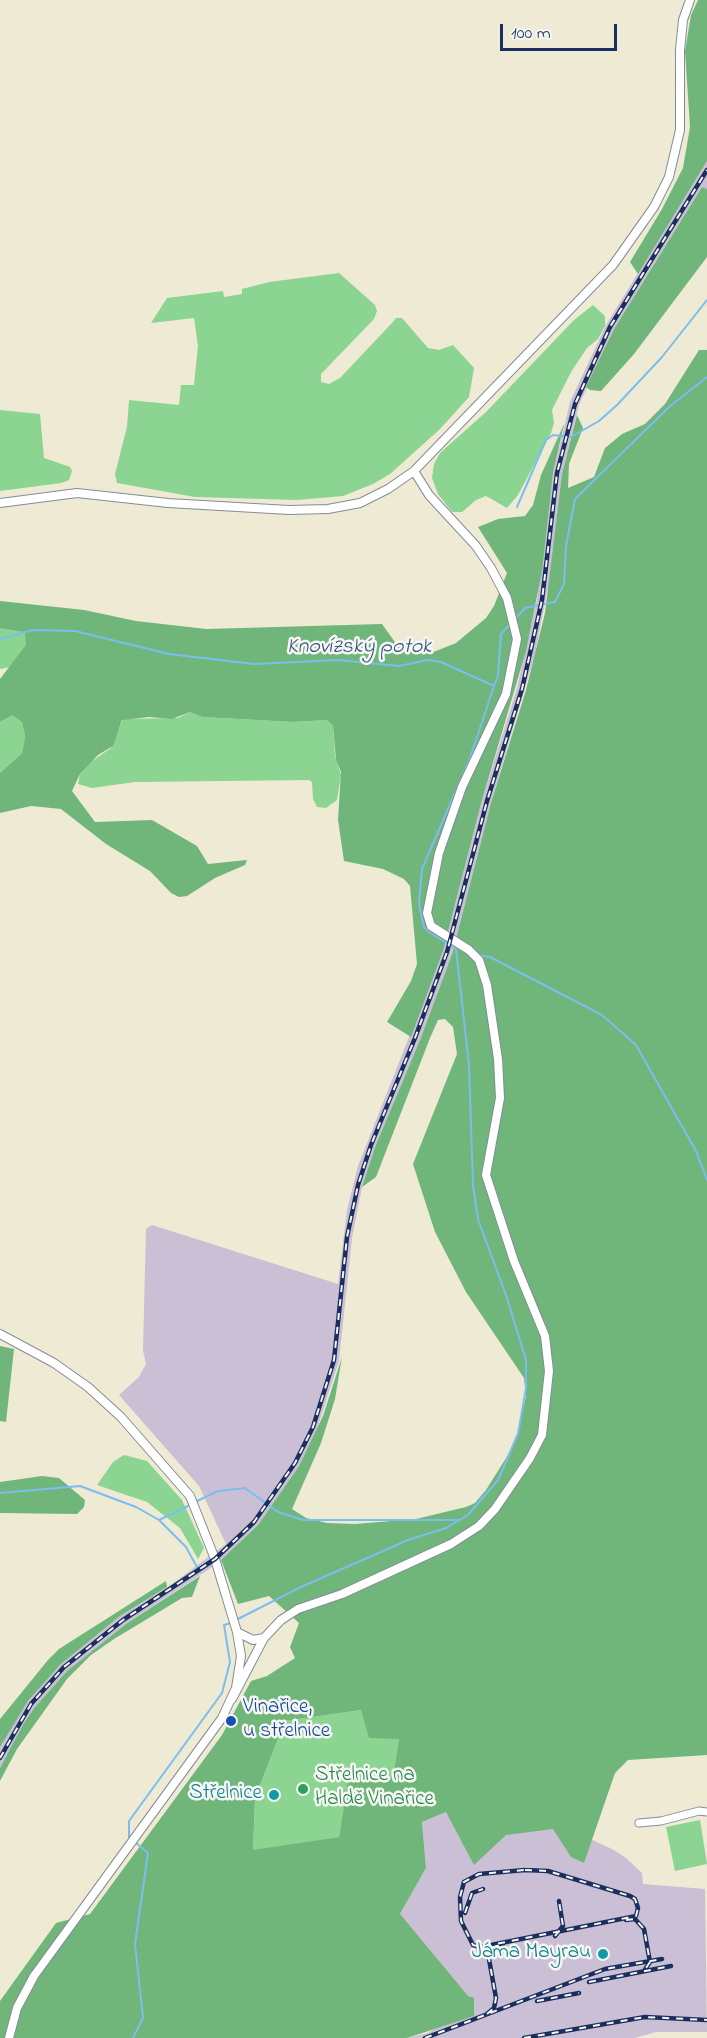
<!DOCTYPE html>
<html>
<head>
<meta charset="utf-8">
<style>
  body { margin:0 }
  #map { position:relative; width:707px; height:2038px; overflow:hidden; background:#eeead4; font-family:"Indie Flower",sans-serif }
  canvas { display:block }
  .scale { position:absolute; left:500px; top:24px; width:117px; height:27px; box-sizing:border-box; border:3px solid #1b2f5e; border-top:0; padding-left:8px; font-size:18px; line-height:21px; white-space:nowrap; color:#1b2f5e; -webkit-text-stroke:4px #f6f6f2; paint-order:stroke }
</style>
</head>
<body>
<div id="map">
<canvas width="707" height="2038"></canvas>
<div class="scale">100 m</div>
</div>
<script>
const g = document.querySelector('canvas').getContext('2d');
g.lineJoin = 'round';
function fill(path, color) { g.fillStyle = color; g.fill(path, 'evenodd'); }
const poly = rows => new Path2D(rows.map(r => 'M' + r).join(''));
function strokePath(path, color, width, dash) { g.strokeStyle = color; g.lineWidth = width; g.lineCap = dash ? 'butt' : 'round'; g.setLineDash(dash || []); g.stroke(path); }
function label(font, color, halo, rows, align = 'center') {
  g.font = font + ' "Indie Flower",sans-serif'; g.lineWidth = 5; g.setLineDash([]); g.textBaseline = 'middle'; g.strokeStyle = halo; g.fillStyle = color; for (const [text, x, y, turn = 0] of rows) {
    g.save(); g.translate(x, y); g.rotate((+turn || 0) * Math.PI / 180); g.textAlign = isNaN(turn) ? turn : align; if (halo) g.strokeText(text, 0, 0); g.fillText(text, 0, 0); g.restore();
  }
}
const industrial = poly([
  [707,161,707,189,702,187,614,329,579,405,562,474,551,572,535,654,491,803,452,954,420,1040,375,1147,362,1187,352,1238,339,1361,317,1429,299,1466,258,1525,218,1563,126,1624,67,1671,35,1707,0,1768,0,1747,3,1740,28,1701,61,1664,120,1616,168,1587,226,1544,199,1486,119,1395,139,1377,146,1364,143,1351,146,1229,152,1225,338,1284,347,1210,358,1166,443,951,482,800,517,688,537,599,553,473,570,402,606,325],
  [446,1812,505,1831,562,1826,612,1849,626,1858,642,1873,643,1884,705,1889,707,2032,656,2032,635,2038,407,2038,428,2033,462,2008,400,1914,426,1868,422,1822]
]);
const green = poly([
  [339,273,375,305,377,311,374,319,321,374,321,382,329,384,340,378,392,323,396,318,402,318,428,348,439,350,453,345,474,368,469,397,440,429,390,474,373,484,343,496,297,500,195,497,117,483,115,474,127,427,129,400,179,405,181,385,194,385,198,346,194,318,151,323,167,298,223,291,224,297,242,294,242,289,269,282],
  [593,305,605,316,605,326,598,339,587,348,571,372,552,410,554,423,551,433,518,495,507,508,486,496,476,500,462,512,452,512,438,494,432,478,434,464,440,453,486,412,574,320],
  [0,410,40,414,44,458,70,467,72,471,69,480,61,483,0,491],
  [0,616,73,655,0,669],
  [190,712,202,717,293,722,327,720,333,726,335,756,341,775,337,800,326,808,317,807,313,799,312,782,309,780,135,782,92,788,78,784,80,774,91,762,111,748,123,719,178,718],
  [12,714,22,722,25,737,22,753,0,773,0,722],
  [124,1455,147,1461,182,1500,204,1548,198,1559,180,1528,147,1502,97,1485,113,1462],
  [361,1710,399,1739,393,1777,348,1779,339,1837,253,1851,255,1798,285,1721],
  [700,1820,707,1864,675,1871,666,1827]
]);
const forest = poly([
  [698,0,707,0,707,161,638,274,630,262,662,209,683,168,690,127,685,51,691,15],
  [702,187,707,189,707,257,634,354,601,391,590,390,586,387,614,329],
  [699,350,707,350,707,1755,628,1760,615,1773,584,1863,571,1857,553,1829,506,1835,474,1865,446,1812,422,1822,426,1868,400,1914,468,1996,474,1998,474,2016,407,2038,0,2038,0,2001,56,1923,90,1914,222,1735,251,1681,267,1676,295,1658,290,1647,299,1623,269,1596,238,1604,221,1560,258,1525,299,1466,323,1416,342,1357,335,1399,321,1443,292,1509,306,1518,327,1523,355,1524,416,1519,466,1507,475,1503,486,1490,508,1455,517,1434,526,1396,524,1378,466,1292,435,1232,413,1164,457,1054,453,1027,445,1019,438,1020,430,1038,376,1177,362,1187,375,1147,420,1040,452,954,491,803,526,690,545,613,562,474,577,415,583,428,569,464,568,488,594,477,605,448,622,434,645,424,665,404],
  [361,1710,369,1738,399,1739,393,1777,348,1779,339,1837,253,1850,255,1798,285,1721],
  [564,424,553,473,542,571,526,651,482,800,443,951,411,1037,387,1022,411,981,417,964,410,886,404,879,383,869,344,861,338,820,341,772,336,760,333,726,327,720,293,722,202,717,190,712,172,719,149,717,122,720,113,746,98,755,80,774,72,791,95,822,152,820,197,846,208,864,247,860,245,865,215,878,187,896,179,897,171,893,150,871,106,844,61,809,31,806,0,813,0,773,22,753,25,737,22,722,12,715,0,722,0,679,26,645,25,632,0,628,0,601,84,610,136,621,206,629,382,624,397,645,425,653,436,651,456,643,486,618,494,606,507,573,478,527,498,519,525,516,533,505,541,475],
  [0,1346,14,1349,6,1422,0,1421],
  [42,1476,59,1478,85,1500,84,1507,77,1514,0,1513,0,1482],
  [200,1576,192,1597,182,1598,114,1639,91,1655,67,1679,17,1749,0,1781,0,1768,24,1723,35,1707,67,1671,126,1624],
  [166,1581,167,1587,120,1616,61,1664,28,1701,0,1747,0,1719,48,1660,59,1649]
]);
const stream = poly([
  [517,507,546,440,553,435,571,437,599,421,617,405,662,357,707,300],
  [515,619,525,608,555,602,564,584,566,546,575,499,669,407,707,377],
  [0,639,33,630,75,631,169,654,254,664,339,660,399,666,428,660,441,662,494,686,498,676,501,634,511,623],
  [479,955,490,957,602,1015,636,1045,696,1151,707,1180],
  [0,1493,80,1486,136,1507,159,1520,190,1505],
  [195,1502,218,1491,245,1488,278,1512,303,1520,460,1520],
  [159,1520,186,1547,198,1569],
  [236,1620,301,1587,408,1540,446,1528,468,1515,498,1480,518,1434,526,1388,526,1360,507,1298,478,1219,473,1185,469,1065,456,949,429,932,424,927,419,904,422,869,470,758,494,686],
  [133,2038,143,2018,135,1944,148,1853,129,1837,129,1821,222,1693,230,1662,224,1625,231,1623]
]);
const minor = poly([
  [639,1823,661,1821,699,1811,707,1812]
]);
const tertiary = poly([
  [0,503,77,493,168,503,289,510,328,509,360,503,388,489,414,471,613,265,654,207,669,177,680,130,680,50,683,20,690,0],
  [0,1334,54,1363,88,1387,121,1417,190,1496,215,1559,237,1632,241,1656,236,1688,222,1718,34,1976,17,2008,9,2038],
  [237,1632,253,1640,264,1638],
  [232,1699,264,1638,281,1620,298,1609,342,1594,451,1544,479,1526,495,1509,530,1458,542,1435,549,1371,545,1336,514,1261,486,1175,500,1098,498,1059,487,985,479,960,469,950,431,926,427,913,439,853,462,787,506,694,517,639,507,598,491,568,476,546,429,495,414,471]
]);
const rail = poly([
  [0,1758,31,1704,64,1667,123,1620,215,1559,254,1522,295,1463,313,1427,334,1360,347,1237,358,1185,371,1145,415,1038,447,952,487,801,522,689,542,600,557,473,575,404,610,327,707,170],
  [525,1870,548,1871,630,1896,635,1899,638,1908,636,1916,481,1947,473,1945,461,1921,460,1897,464,1882,479,1874,525,1870],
  [465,1913,472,1893,483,1889],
  [626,1920,635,1919,644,1929,650,1962,644,1971],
  [555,1936,563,1926,559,1901],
  [589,1982,671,1966],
  [537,2001,579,1993],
  [487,2014,494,2008,496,1998,489,1959,494,1947,503,1944],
  [425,2038,605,1969,662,1959],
  [524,2038,645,2017,707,2020]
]);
const markers = [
  [231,1721,6,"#1a4fb4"],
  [303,1789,6,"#2e9e5b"],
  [274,1795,6,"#0f9aa8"],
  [603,1954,6,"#0f9aa8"]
];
const transitNames = [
  ["Vinařice,",243,1709],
  ["u střelnice",243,1733]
];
const leisureNames = [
  ["Střelnice na",315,1777],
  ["Haldě Vinařice",315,1801]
];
const cultureNames = [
  ["Střelnice",262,1795],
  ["Jáma Mayrau",591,1954]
];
const waterNames = [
  ["Knovízský potok",359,648]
];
fill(industrial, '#cbbfd5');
fill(green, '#8bd491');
fill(forest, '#70b67b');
strokePath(stream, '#7abef0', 2);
strokePath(minor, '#848c99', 9);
strokePath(tertiary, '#848c99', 10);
strokePath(minor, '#fff', 7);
strokePath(tertiary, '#fff', 8);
strokePath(rail, '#1b2f5e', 4.5);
strokePath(rail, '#f6f6f2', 2, [7]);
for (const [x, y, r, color] of markers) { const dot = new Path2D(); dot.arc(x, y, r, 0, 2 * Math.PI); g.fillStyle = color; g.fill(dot); strokePath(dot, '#f6f6f2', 2); }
label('21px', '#164399', '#f6f6f2', transitNames, 'left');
label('21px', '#27864d', '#f6f6f2', leisureNames, 'left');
label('21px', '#0d838f', '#f6f6f2', cultureNames, 'right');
label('italic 22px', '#335382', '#f6f6f2', waterNames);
</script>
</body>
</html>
